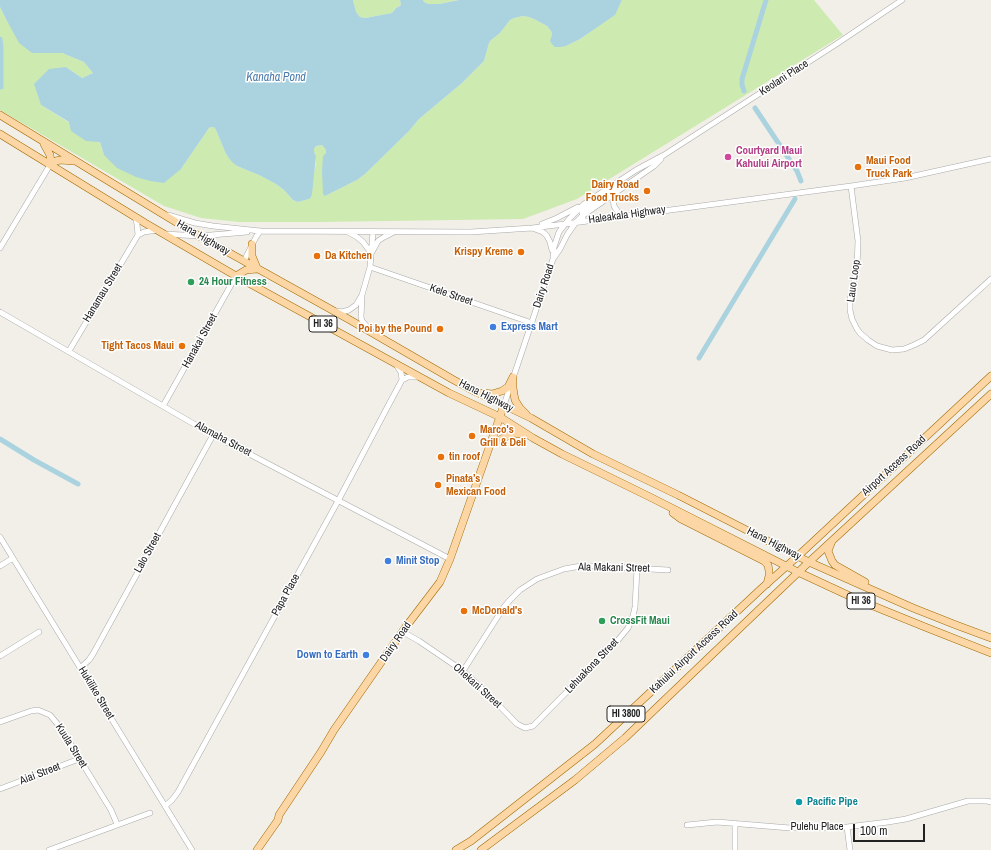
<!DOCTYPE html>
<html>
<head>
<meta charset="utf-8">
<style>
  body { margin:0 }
  #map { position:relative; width:991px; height:850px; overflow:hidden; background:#f2efe9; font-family:"Archivo Narrow",sans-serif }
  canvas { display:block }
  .scale { position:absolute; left:853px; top:824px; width:72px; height:18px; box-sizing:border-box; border:2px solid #222; border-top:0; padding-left:5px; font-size:12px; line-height:14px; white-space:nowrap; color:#222; -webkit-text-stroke:3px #fff; paint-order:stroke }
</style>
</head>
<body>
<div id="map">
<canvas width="991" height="850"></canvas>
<div class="scale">100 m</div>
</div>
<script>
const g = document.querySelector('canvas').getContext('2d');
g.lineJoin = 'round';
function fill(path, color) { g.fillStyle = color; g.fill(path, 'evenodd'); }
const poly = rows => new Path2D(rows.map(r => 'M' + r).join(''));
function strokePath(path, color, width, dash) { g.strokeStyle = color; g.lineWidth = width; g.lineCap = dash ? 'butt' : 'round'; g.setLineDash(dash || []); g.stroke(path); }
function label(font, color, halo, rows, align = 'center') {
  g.font = font + ' "Archivo Narrow",sans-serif'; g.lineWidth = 3; g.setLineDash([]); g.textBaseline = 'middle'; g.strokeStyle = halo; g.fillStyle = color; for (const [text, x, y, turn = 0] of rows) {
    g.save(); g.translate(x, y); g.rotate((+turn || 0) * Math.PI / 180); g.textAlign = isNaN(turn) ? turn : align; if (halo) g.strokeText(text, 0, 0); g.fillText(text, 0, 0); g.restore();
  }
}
const grass = poly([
  [353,0,400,0,401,4,400,6,396,8,392,13,365,18,360,17,356,12],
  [423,0,459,0,439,4,428,4,424,2],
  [622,0,814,0,843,35,577,199,523,219,321,222,239,222,201,218,164,206,0,110,0,7,7,21,32,53,62,53,84,62,93,73,82,78,66,67,41,105,100,142,104,155,181,169,209,128,211,127,214,127,216,130,226,154,237,166,259,175,276,184,284,190,293,200,298,202,309,199,316,163,316,156,314,152,314,149,316,146,322,145,326,150,325,196,357,180,365,174,409,131,419,119,462,83,484,61,489,43,490,41,500,33,510,20,514,18,524,16,529,17,534,19,547,26,551,31,552,34,551,37,566,46,580,39,614,15]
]);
const water = poly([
  [0,0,353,0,356,12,360,17,365,18,392,13,396,8,400,6,401,4,400,0,423,0,424,2,428,4,439,4,459,0,622,0,615,15,580,39,566,46,560,47,555,47,552,44,550,41,552,34,551,31,547,26,534,19,529,17,523,16,514,18,510,20,500,33,490,41,489,43,484,61,462,83,419,119,409,131,365,174,357,180,325,196,323,194,322,170,323,156,326,153,326,150,322,145,316,146,314,149,314,152,316,156,312,194,311,197,309,199,298,202,293,200,284,190,276,184,259,175,237,166,232,162,226,154,216,130,214,127,211,127,209,128,181,169,164,183,150,181,136,177,117,168,104,155,100,142,86,141,71,131,69,122,41,105,34,84,49,69,66,67,82,78,93,73,84,62,62,53,32,53,19,43,7,21,0,7]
]);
const canal = poly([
  [0,39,1,48,1,87],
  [744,91,742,85,742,79,766,0],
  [755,108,797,171,801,181],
  [699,358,795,199],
  [0,439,34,460,78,484]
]);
const minor = poly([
  [851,186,858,241,857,267,850,300,850,310,852,319,857,329,860,333,868,340,877,346,892,350,904,349,914,345,924,340,991,279],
  [616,192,613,199,614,206,618,212,625,215],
  [168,215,195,223,213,226,260,231,471,232,532,228,565,224,851,186,905,178,991,159],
  [135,217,137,224,138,235],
  [583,218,582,213,584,210,615,188,620,183],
  [542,224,557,218,578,207],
  [532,228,543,232,547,236,550,242,552,250],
  [348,232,357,237,363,242,371,253],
  [165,234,199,236,247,232],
  [0,248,50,165],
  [372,252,378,241,384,237,394,232],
  [553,259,560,249,567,235,576,222,582,216,654,166,661,159],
  [244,261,256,237,260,231],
  [370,267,532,323],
  [362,296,361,317,362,321,369,329],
  [337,311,342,312,349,310,356,305,362,295,370,267,373,232],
  [0,312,213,435,450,559],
  [69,351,138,235,144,232,157,230],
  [402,380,408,377,417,377],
  [504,405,553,259,554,247,559,232,569,219,584,204,636,170,664,155,838,43,902,0],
  [163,406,236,276],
  [0,537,192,850],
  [0,566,13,558],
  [403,632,419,641,463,671,489,695,517,724,525,728,533,726,618,640,628,628,633,616,635,607,637,569],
  [0,656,39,632],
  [80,668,89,660,93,654,213,435],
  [463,671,504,607,510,600,520,590,537,579,564,569,581,566,593,566,668,570],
  [0,722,31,711,38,710,50,715,60,727,111,810,117,824],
  [0,789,79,759],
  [165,806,172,800,178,792,338,501,388,406,402,380,401,372,397,366],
  [687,825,717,822,790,828,828,828,847,827,888,822,906,819,968,801,987,801,991,802],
  [847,827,850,850],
  [49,850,150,813],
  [735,850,735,823]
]);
const major = poly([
  [0,115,199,236,350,320,452,379,474,391,531,418,593,454,678,495,809,562,913,608,956,625,991,638],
  [0,134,145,223,236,276,449,393,500,417,533,438,562,454,650,497,798,572,856,599,925,627,991,653],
  [44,144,50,155,51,162,50,165],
  [50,165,56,161,60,160,73,161],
  [252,244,252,256,257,268],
  [236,276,246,270,257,269],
  [513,380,513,388,515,400,520,408,526,414],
  [483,393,492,394,502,391,508,387,513,377],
  [491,444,514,433,526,435],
  [673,513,681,519,764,561,768,565,769,571,769,576,767,584],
  [832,541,828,551,832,561,835,565,865,582],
  [257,850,278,820,279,815,321,752,334,730,405,628,440,582,450,559,504,405],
  [456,850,471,841,595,744,762,588,798,556,991,376],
  [481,850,575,780,625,738,699,667,809,562,991,394]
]);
const markers = [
  [728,157,4,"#d1479c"],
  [858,167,4,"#e8710a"],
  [647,191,4,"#e8710a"],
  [521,252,4,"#e8710a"],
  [317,256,4,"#e8710a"],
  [191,282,4,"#2e9e5b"],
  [493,327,4,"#3f7fe0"],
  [440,329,4,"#e8710a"],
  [182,346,4,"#e8710a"],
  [472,436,4,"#e8710a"],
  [441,457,4,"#e8710a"],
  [438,485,4,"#e8710a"],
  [388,561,4,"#3f7fe0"],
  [464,611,4,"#e8710a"],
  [602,621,4,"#2e9e5b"],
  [366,655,4,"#3f7fe0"],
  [799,802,4,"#0f9aa8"]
];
const shields = [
  [323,324,28],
  [861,601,28],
  [626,714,38]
];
const shieldNames = [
  ["HI 36",323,324],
  ["HI 36",861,601],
  ["HI 3800",626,714]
];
const streetNames = [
  ["Keolani Place",784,78,-33],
  ["Haleakala Highway",627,215,-8],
  ["Hana Highway",203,238,30],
  ["Lauo Loop",854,281,-82],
  ["Dairy Road",544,286,-72],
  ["Hanamau Street",103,293,-59],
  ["Kele Street",451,295,19],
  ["Hanakai Street",200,341,-61],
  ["Hana Highway",486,396,27],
  ["Alamaha Street",223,439,28],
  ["Airport Access Road",894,466,-43],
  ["Hana Highway",774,544,27],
  ["Lalo Street",148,553,-61],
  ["Ala Makani Street",614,568,1],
  ["Papa Place",286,595,-61],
  ["Dairy Road",396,642,-55],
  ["Kahului Airport Access Road",694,652,-43],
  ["Lehuakona Street",592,666,-46],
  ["Ohekani Street",477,686,42],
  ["Hukilike Street",96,693,59],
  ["Kuula Street",71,746,58],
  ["Aiai Street",40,774,-21],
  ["Pulehu Place",817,827]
];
const hotelNames = [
  ["Courtyard Maui",736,151],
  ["Kahului Airport",736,164]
];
const foodNames = [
  ["Maui Food",866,161],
  ["Truck Park",866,174],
  ["Dairy Road",639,185,"right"],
  ["Food Trucks",639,198,"right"],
  ["Krispy Kreme",513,252,"right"],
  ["Da Kitchen",325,256],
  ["Poi by the Pound",432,329,"right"],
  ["Tight Tacos Maui",174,346,"right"],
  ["Marco's",480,430],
  ["Grill & Deli",480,443],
  ["tin roof",449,457],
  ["Pinata’s",446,479],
  ["Mexican Food",446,492],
  ["McDonald's",472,611]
];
const leisureNames = [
  ["24 Hour Fitness",199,282],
  ["CrossFit Maui",610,621]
];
const shopNames = [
  ["Express Mart",501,327],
  ["Minit Stop",396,561],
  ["Down to Earth",358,655,"right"]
];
const cultureNames = [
  ["Pacific Pipe",807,802]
];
const waterNames = [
  ["Kanaha Pond",276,78]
];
fill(grass, '#cdebb0');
fill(water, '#aad3df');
strokePath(canal, '#aad3df', 5);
strokePath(minor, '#a9a9a9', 6);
strokePath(major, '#a06b00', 8);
strokePath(minor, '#fff', 5);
strokePath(major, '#fcd6a4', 7);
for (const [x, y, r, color] of markers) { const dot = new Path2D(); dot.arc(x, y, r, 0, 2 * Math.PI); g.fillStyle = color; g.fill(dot); strokePath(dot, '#fff', 1.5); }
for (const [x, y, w] of shields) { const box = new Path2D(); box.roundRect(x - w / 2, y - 8, w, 16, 3); g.fillStyle = '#fff'; g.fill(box); strokePath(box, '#222', 1); }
label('bold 10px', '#222', null, shieldNames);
label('11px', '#222', '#fff', streetNames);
label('bold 11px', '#b23c85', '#fff', hotelNames, 'left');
label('bold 11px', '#c56008', '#fff', foodNames, 'left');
label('bold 11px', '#27864d', '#fff', leisureNames, 'left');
label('bold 11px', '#366cbe', '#fff', shopNames, 'left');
label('bold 11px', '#0d838f', '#fff', cultureNames, 'left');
label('italic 12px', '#4a7aab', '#fff', waterNames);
</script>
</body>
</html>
